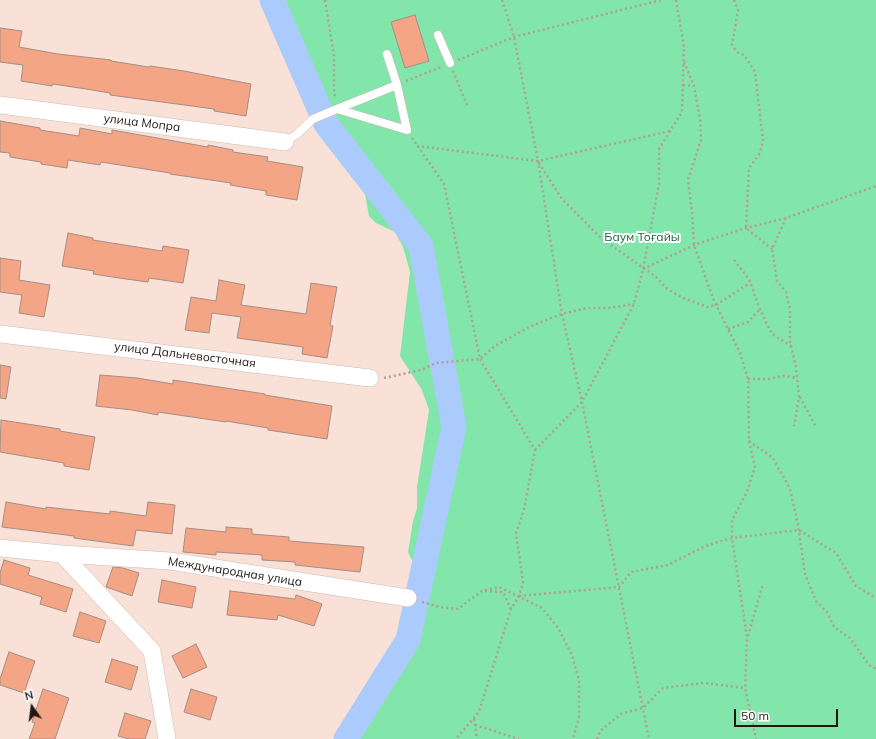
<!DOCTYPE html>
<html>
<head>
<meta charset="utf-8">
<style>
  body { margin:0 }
  #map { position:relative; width:876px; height:739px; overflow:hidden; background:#f9e1d7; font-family:Mulish,sans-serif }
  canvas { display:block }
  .north { position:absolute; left:12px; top:687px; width:40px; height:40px; -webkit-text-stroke:3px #fff; paint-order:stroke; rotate:346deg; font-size:11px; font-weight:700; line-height:16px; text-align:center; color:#201714 }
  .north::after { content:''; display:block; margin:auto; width:14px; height:18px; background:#201714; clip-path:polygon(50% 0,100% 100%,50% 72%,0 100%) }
  .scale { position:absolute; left:734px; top:709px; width:104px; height:18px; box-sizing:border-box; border:2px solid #201714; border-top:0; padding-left:5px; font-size:12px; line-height:14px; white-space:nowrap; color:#201714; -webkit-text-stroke:3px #fff; paint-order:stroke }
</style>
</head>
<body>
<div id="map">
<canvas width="876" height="739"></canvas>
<div class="north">N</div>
<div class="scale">50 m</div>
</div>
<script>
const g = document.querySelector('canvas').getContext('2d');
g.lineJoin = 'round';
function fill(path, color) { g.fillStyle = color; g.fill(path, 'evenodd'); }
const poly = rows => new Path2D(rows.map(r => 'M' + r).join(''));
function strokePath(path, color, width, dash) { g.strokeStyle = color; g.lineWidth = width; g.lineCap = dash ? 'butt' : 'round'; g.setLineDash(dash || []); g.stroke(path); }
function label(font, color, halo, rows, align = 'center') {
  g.font = font + ' Mulish,sans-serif'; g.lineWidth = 4; g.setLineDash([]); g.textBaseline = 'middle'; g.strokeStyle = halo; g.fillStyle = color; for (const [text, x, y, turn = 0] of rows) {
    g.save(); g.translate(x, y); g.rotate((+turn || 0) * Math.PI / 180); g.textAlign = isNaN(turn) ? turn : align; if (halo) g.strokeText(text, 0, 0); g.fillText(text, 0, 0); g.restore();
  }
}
const green = poly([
  [279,0,876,0,876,739,334,739,377,678,395,662,408,640,424,585,408,552,413,521,417,508,417,487,429,410,422,390,400,356,410,272,403,247,395,232,376,223,369,216,358,155,330,120,280,8]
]);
const river = poly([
  [272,0,326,124,421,246,454,427,408,640,346,739]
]);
const building = poly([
  [415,15,429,61,405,68,391,22,415,15],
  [0,28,22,31,19,47,58,54,111,60,111,61,149,67,150,66,184,71,251,84,246,116,214,111,214,109,110,95,110,93,86,89,53,84,52,86,21,81,23,65,0,62,0,28],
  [0,121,40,128,40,130,79,136,80,128,112,134,112,130,208,147,208,145,233,150,233,152,268,157,267,161,303,167,297,200,266,195,266,191,230,185,231,183,170,174,170,173,101,162,100,165,68,160,67,168,41,164,41,162,10,157,10,153,0,152,0,121],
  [68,233,93,238,93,240,162,251,163,246,189,250,183,283,149,278,148,282,119,278,93,274,94,271,62,266,68,233],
  [0,258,21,261,19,280,50,285,44,317,19,313,22,295,0,292,0,258],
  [219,280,245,285,241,305,306,314,311,283,337,287,330,325,333,326,327,358,302,354,303,347,237,338,241,317,212,313,209,333,185,330,191,297,216,301,219,280],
  [0,365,11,367,6,399,0,398,0,365],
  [100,375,137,378,173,384,173,380,265,394,265,395,332,406,327,439,268,430,268,428,226,421,226,422,158,412,158,415,132,410,96,406,100,375],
  [1,420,60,429,60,431,95,437,89,470,64,466,64,463,0,452,1,420],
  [6,502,46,509,46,507,110,514,110,511,146,516,148,502,175,505,172,534,136,530,133,546,74,538,74,536,2,527,6,502],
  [226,527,252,529,252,534,289,537,289,541,364,547,360,572,295,565,295,562,262,560,262,555,216,552,216,555,183,552,186,528,226,532,226,527],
  [4,560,30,568,28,575,73,589,66,612,40,604,42,597,0,584,0,573,4,560],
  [113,567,123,568,139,573,132,596,106,587,113,567],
  [162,580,196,587,192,608,158,602,162,580],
  [230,591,295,599,296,595,322,604,314,626,278,615,277,620,227,615,230,591],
  [80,612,106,621,99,643,73,636,80,612],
  [196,644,207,667,183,678,172,656,196,644],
  [9,652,35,661,24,693,0,685,0,679,9,652],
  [112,659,138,667,131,690,105,682,112,659],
  [43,689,69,698,55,739,29,739,35,723,32,722,43,689],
  [191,689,217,697,210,720,184,712,191,689],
  [125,713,151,721,145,739,129,739,118,736,125,713]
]);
const path = poly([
  [325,0,334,56,334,88,335,99],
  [502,0,514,37,538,161,562,314,582,402,649,739],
  [734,0,738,10,732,45,737,52,744,55,755,72,763,140,760,153,749,168,746,228,772,249],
  [458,60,514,37,661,0],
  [684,62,694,86,700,119,701,140,688,180,692,212,694,245,714,301,740,353,748,379,749,441,755,467,747,492,732,520,732,538,747,638,745,688,756,739],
  [453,71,467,105],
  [406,81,441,67],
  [683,85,694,86],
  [412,138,444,184,480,359,535,450,524,510,516,533,523,583,519,596,511,609,479,712,456,739],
  [417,146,538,161,670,131],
  [539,163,562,199,601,238,656,277,666,288,681,297,707,307,716,305,750,283],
  [786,218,772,249,777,281,786,292,790,310,790,342,796,367,799,397,794,426],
  [734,260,749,279,761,312,772,334,791,346],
  [643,269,694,245,746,228,786,218,876,186],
  [728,329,748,322,760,309],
  [384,378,421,370,436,363,480,359,495,346,531,326,562,314,587,308,609,308,634,304],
  [748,379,769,379,782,376,797,378],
  [800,397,816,427],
  [749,441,773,458,790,489,798,525,805,574,816,601,827,612,834,627,850,638,869,665,876,669],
  [535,450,582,402,634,304,643,269,659,184,659,149,682,112,684,47,676,0],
  [485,591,503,592,511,609],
  [519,596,619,587,631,572,668,565,705,546,732,538,799,530,836,553,856,586,876,598],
  [422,602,439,607,458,609,482,591,499,587,542,608,558,628,572,655,579,680,579,717,573,739],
  [748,636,763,584],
  [474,719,477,739],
  [475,725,519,739],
  [597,739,600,731,621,714,643,708,663,688,704,683,745,688]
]);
const service = poly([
  [438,35,450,63],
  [387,54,397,85,407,130,337,109,397,85],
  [285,142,296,135,313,119,337,109]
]);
const minor = poly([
  [0,105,285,142],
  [0,334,370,378],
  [0,548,62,554,170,561,408,598],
  [62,554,152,651,167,739]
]);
const streetNames = [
  ["улица Мопра",142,123,7],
  ["улица Дальневосточная",185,355,7],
  ["Международная улица",235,572,9]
];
const parkNames = [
  ["Баум Тоғайы",642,237]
];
fill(green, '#82e6ab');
strokePath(river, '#abcbfc', 25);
fill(building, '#f4a585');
strokePath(building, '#a48e85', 1);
strokePath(service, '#d0b9b0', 9);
strokePath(minor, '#d0b9b0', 18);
strokePath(path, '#b19e96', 2.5, [2, 3]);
strokePath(service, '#fff', 8);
strokePath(minor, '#fff', 17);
label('12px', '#201714', '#fff', streetNames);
label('12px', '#19643e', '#fff', parkNames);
</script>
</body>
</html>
